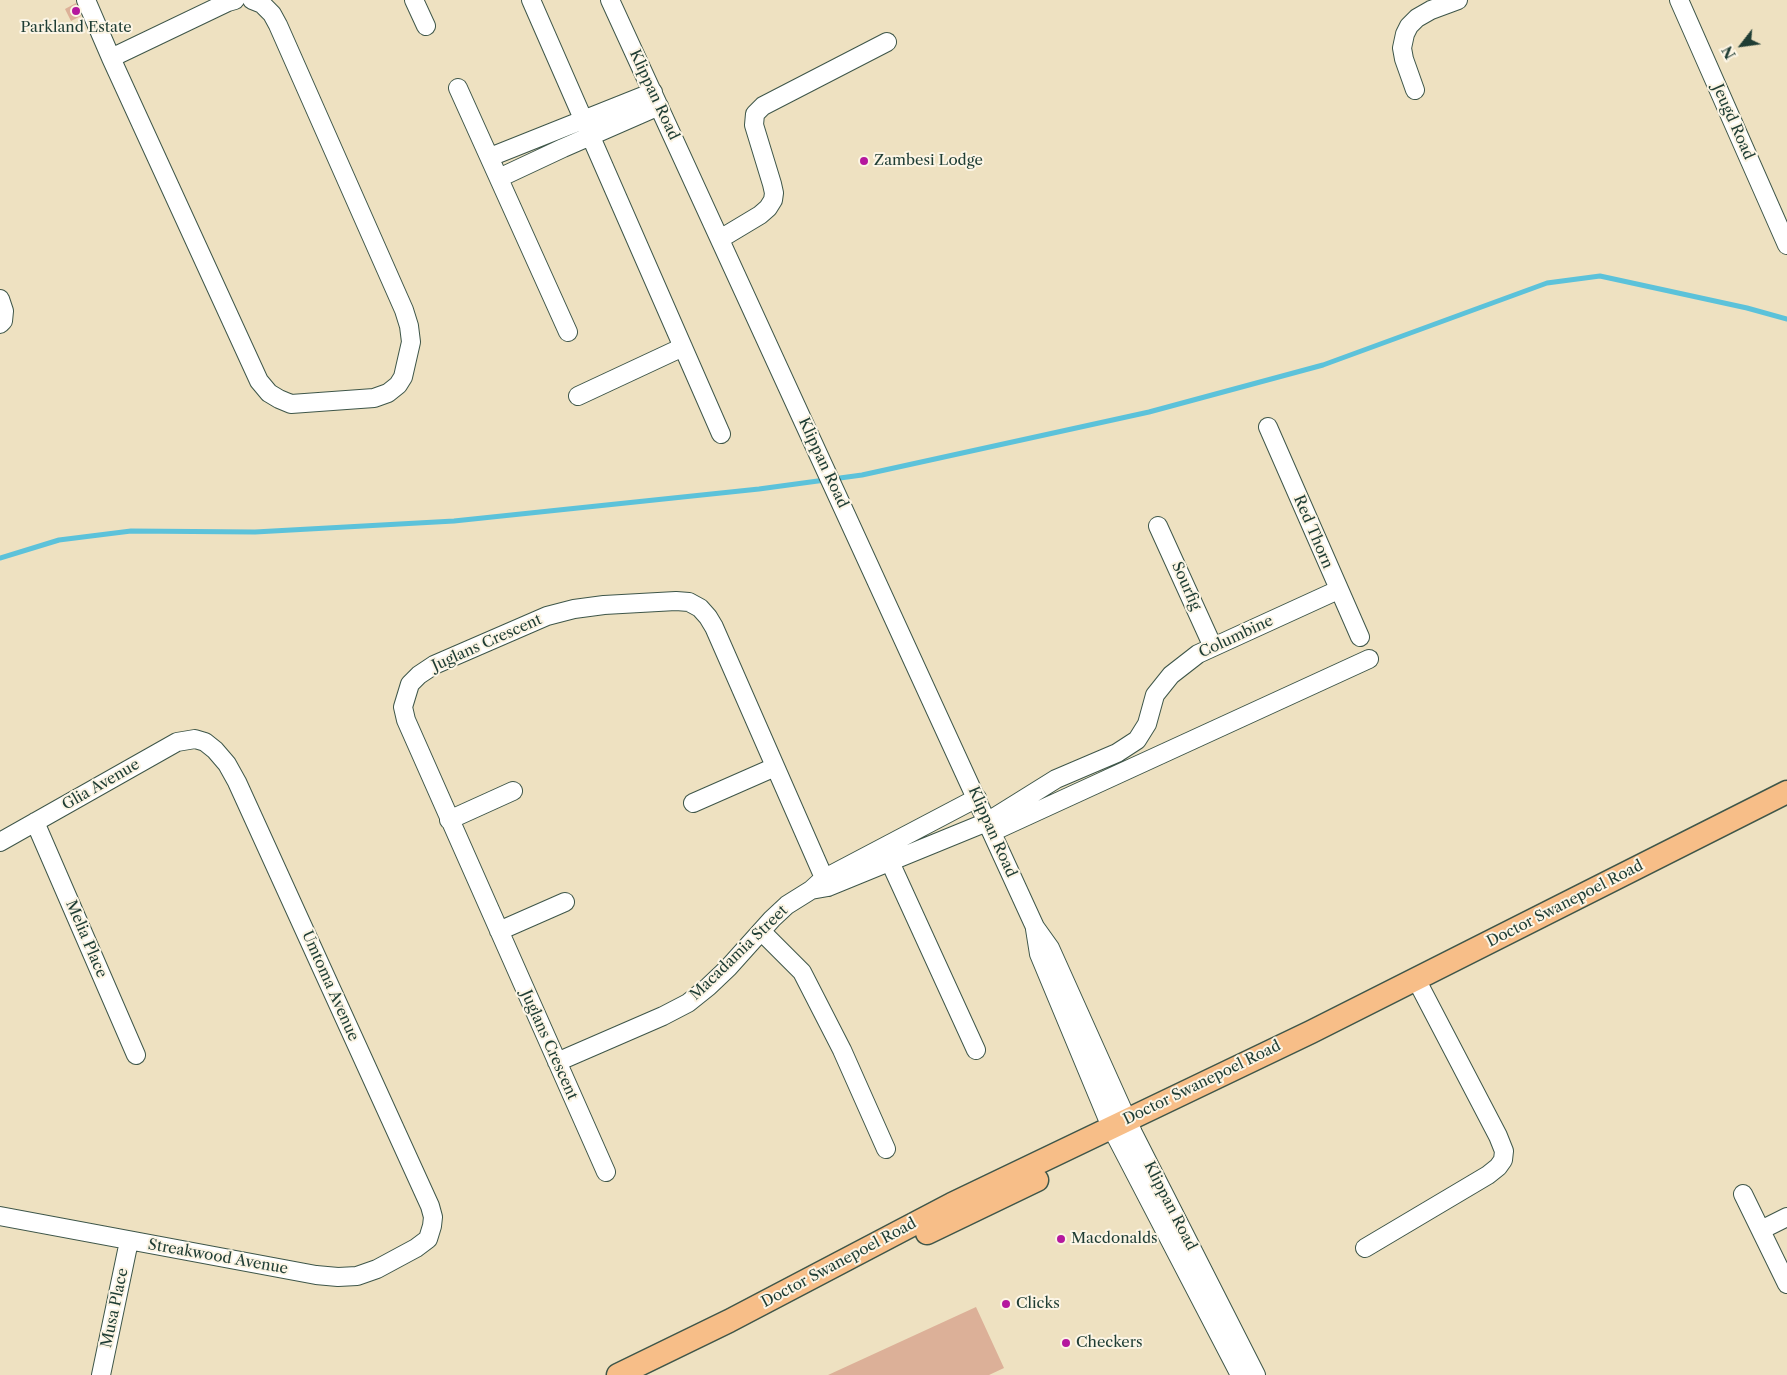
<!DOCTYPE html>
<html>
<head>
<meta charset="utf-8">
<style>
  body { margin:0 }
  #map { position:relative; width:1787px; height:1375px; overflow:hidden; background:#eee1c1; font-family:"Libre Caslon Text",serif }
  canvas { display:block }
  .north { position:absolute; left:1717px; top:20px; width:50px; height:50px; -webkit-text-stroke:4px #fcf5e5; paint-order:stroke; rotate:240deg; font-size:14px; font-weight:700; line-height:20px; text-align:center; color:#1f3d34 }
  .north::after { content:''; display:block; margin:auto; width:18px; height:22px; background:#1f3d34; clip-path:polygon(50% 0,100% 100%,50% 72%,0 100%) }
</style>
</head>
<body>
<div id="map">
<canvas width="1787" height="1375"></canvas>
<div class="north">N</div>
</div>
<script>
const g = document.querySelector('canvas').getContext('2d');
g.lineJoin = 'round';
const poly = rows => new Path2D(rows.map(r => 'M' + r).join(''));
function strokePath(path, color, width, dash) { g.strokeStyle = color; g.lineWidth = width; g.lineCap = dash ? 'butt' : 'round'; g.setLineDash(dash || []); g.stroke(path); }
function fill(path, color) { g.fillStyle = color; g.fill(path, 'evenodd'); }
function label(font, color, halo, rows, align = 'center') {
  g.font = font + ' "Libre Caslon Text",serif'; g.lineWidth = 4; g.setLineDash([]); g.textBaseline = 'middle'; g.strokeStyle = halo; g.fillStyle = color; for (const [text, x, y, turn = 0] of rows) {
    g.save(); g.translate(x, y); g.rotate((+turn || 0) * Math.PI / 180); g.textAlign = isNaN(turn) ? turn : align; if (halo) g.strokeText(text, 0, 0); g.fillText(text, 0, 0); g.restore();
  }
}
const stream = poly([
  [0,558,59,540,131,531,255,532,454,521,759,489,862,475,1149,412,1323,365,1547,283,1600,276,1747,308,1787,319]
]);
const building = poly([
  [76,3,81,16,71,21,65,9],
  [976,1307,1004,1368,989,1375,828,1375]
]);
const minor = poly([
  [86,0,111,58,259,381,269,393,279,399,291,404,374,398,388,393,398,385,403,377,411,342,409,326,404,310,278,25,272,14,262,4,252,0],
  [414,0,426,26],
  [531,0,721,434],
  [610,0,1035,927,1050,948,1133,1133,1256,1375],
  [1679,0,1787,245],
  [111,58,228,2,235,0],
  [458,88,568,332],
  [1415,90,1404,59,1402,48,1405,34,1409,26,1417,18,1431,10,1458,0],
  [490,157,653,92],
  [499,178,563,148,659,106],
  [720,239,760,215,768,208,773,200,774,193,772,184,754,125,755,114,763,106,887,42],
  [0,299,4,311,3,321,0,324],
  [578,396,683,347],
  [1268,427,1360,637],
  [1158,526,1213,647],
  [693,803,775,767],
  [449,820,513,791],
  [35,822,136,1055],
  [992,832,1369,659],
  [0,842,177,742,195,739,205,742,215,750,227,764,237,782,430,1206,433,1217,432,1226,428,1239,416,1248,377,1269,357,1276,338,1277,316,1275,0,1216],
  [890,862,976,1050],
  [811,890,828,887,987,822,1056,779,1117,753,1137,740,1147,724,1155,695,1171,675,1198,654,1338,590],
  [1035,929,1039,954,1111,1127,1240,1375],
  [499,931,565,902],
  [761,931,802,972,842,1050,886,1149],
  [557,1062,663,1016,688,1003,708,987,728,968,772,919,787,905,811,890,823,879,977,798],
  [606,1172,406,720,403,707,410,684,419,675,434,665,547,616,574,609,604,605,676,601,689,602,700,608,708,617,714,627,828,887],
  [1743,1194,1787,1284],
  [1761,1230,1787,1217],
  [1365,1248,1488,1175,1498,1167,1503,1160,1504,1151,1498,1136,1416,979],
  [101,1375,129,1241]
]);
const major = poly([
  [927,1233,1037,1180],
  [618,1375,729,1321,952,1204,1311,1032,1787,792]
]);
const markers = [
  [76,11,5,"#b5179e"],
  [864,161,5,"#b5179e"],
  [1061,1239,5,"#b5179e"],
  [1006,1304,5,"#b5179e"],
  [1066,1343,5,"#b5179e"]
];
const poiNames = [
  ["Parkland Estate",76,28,"center"],
  ["Zambesi Lodge",874,161],
  ["Macdonalds",1071,1239],
  ["Clicks",1016,1304],
  ["Checkers",1076,1343]
];
const streetNames = [
  ["Klippan Road",654,95,65],
  ["Jeugd Road",1733,122,66],
  ["Klippan Road",823,463,65],
  ["Red Thorn",1313,532,67],
  ["Sourfig",1186,586,66],
  ["Columbine",1236,637,-25],
  ["Juglans Crescent",487,643,-24],
  ["Glia Avenue",101,785,-30],
  ["Klippan Road",992,832,66],
  ["Doctor Swanepoel Road",1565,904,-27],
  ["Melia Place",86,939,67],
  ["Macadamia Street",739,953,-44],
  ["Umtoma Avenue",330,986,66],
  ["Juglans Crescent",549,1045,66],
  ["Doctor Swanepoel Road",1202,1083,-26],
  ["Klippan Road",1170,1206,63],
  ["Streakwood Avenue",218,1257,10],
  ["Doctor Swanepoel Road",839,1263,-28],
  ["Musa Place",115,1308,-78]
];
strokePath(stream, '#5cc2da', 5);
fill(building, '#dcb098');
strokePath(minor, '#3e5649', 20);
strokePath(major, '#3e5649', 25);
strokePath(minor, '#fff', 18);
strokePath(major, '#f7be88', 22);
for (const [x, y, r, color] of markers) { const dot = new Path2D(); dot.arc(x, y, r, 0, 2 * Math.PI); g.fillStyle = color; g.fill(dot); strokePath(dot, '#fcf5e5', 2); }
label('15px', '#1f3d34', '#fcf5e5', poiNames, 'left');
label('15px', '#1f3d34', '#fcf5e5', streetNames);
</script>
</body>
</html>
